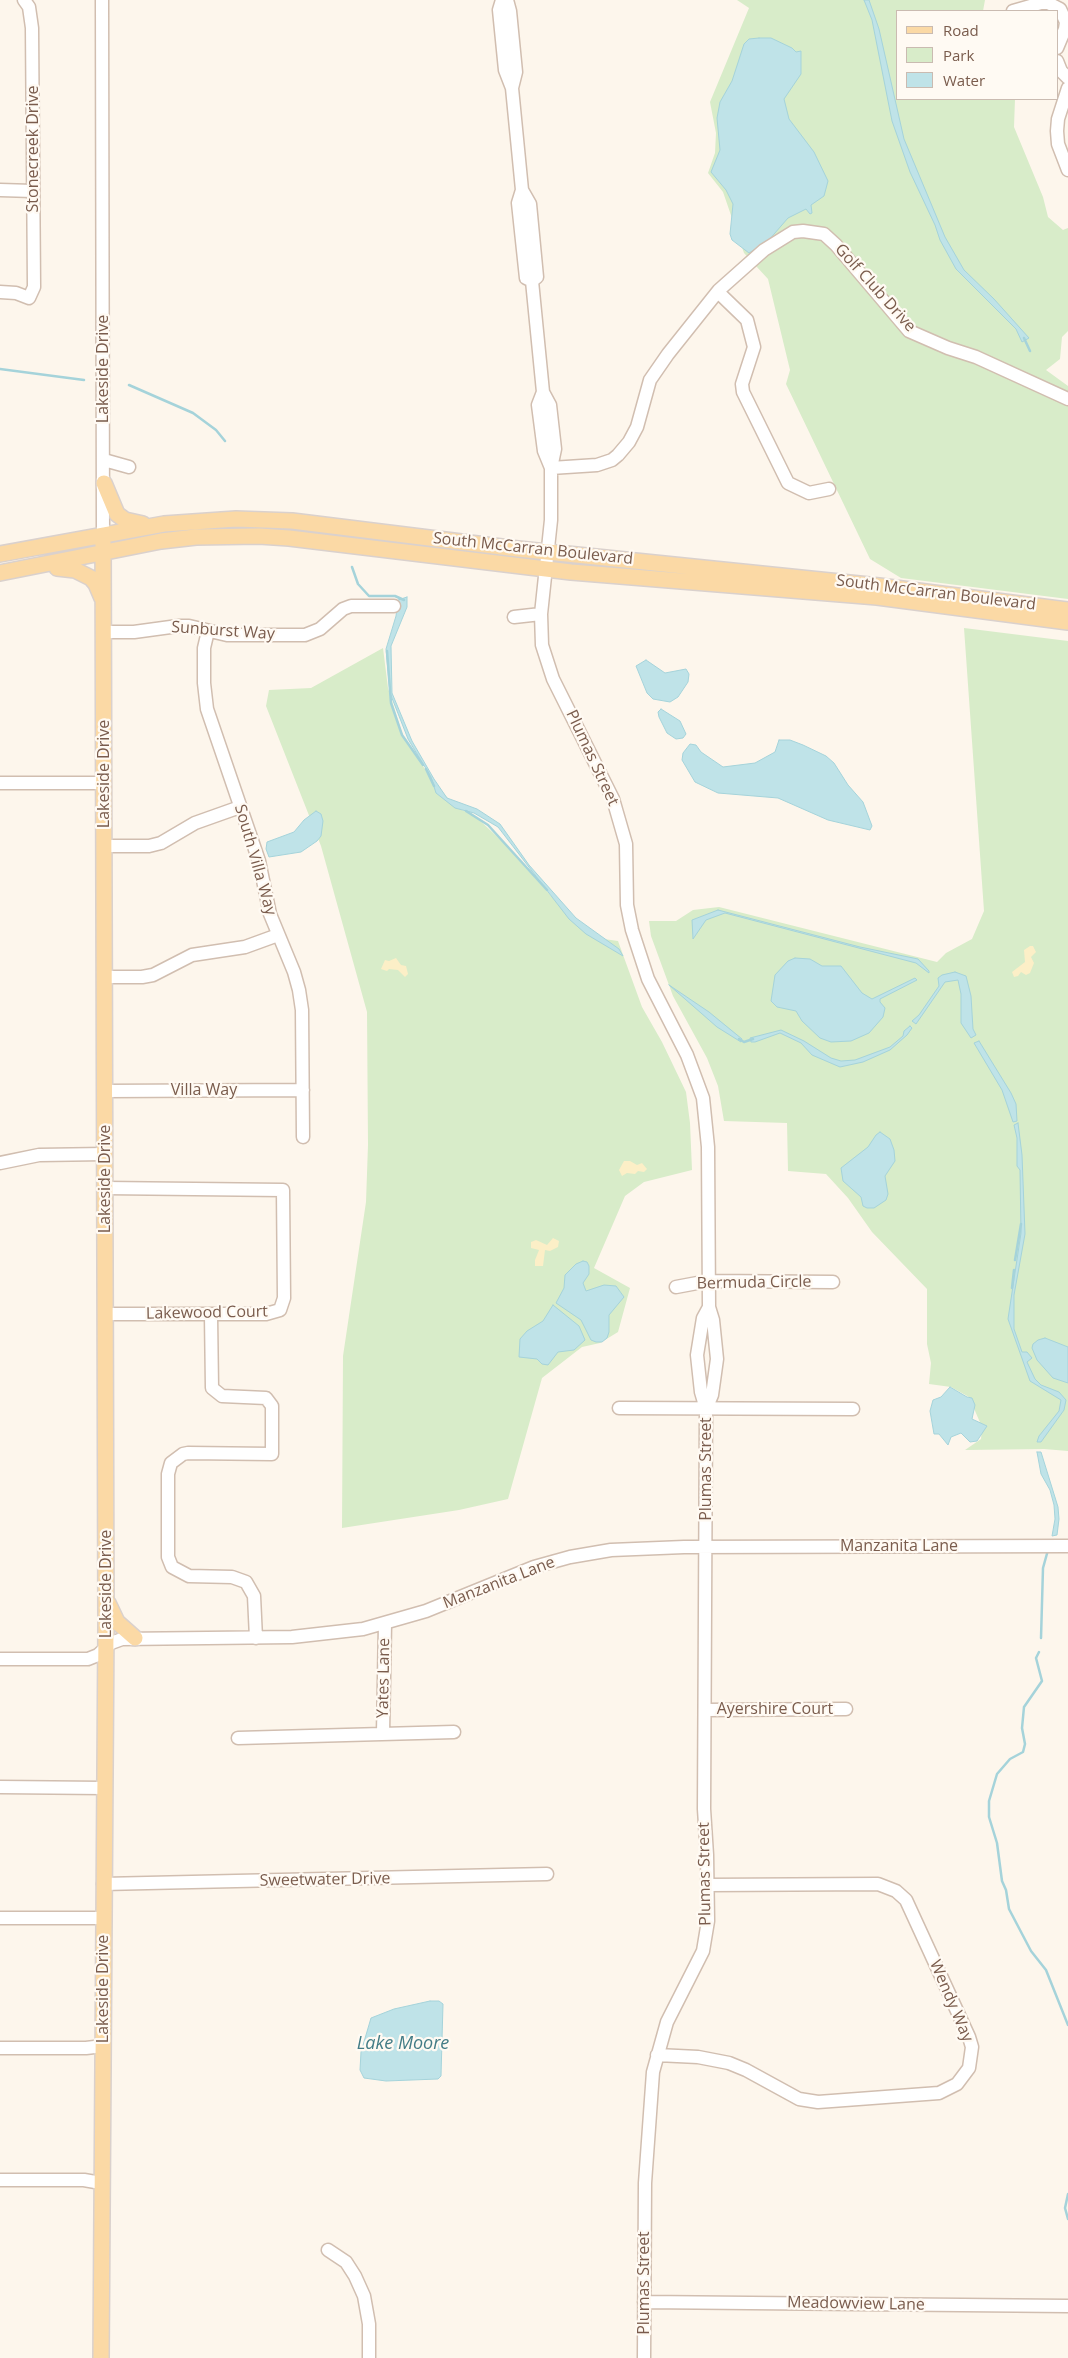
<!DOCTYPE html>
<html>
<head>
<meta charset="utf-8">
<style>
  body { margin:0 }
  #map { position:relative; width:1068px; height:2358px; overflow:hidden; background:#fdf6ec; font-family:"Open Sans",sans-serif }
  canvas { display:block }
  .legend { position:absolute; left:896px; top:10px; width:162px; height:90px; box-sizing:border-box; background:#fffaf3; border:1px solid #cabbb1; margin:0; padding:6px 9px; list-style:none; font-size:15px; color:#7a5c4d }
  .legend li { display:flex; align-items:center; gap:10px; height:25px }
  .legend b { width:25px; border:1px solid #cabbb1 }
</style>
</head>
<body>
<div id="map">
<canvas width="1068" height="2358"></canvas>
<ul class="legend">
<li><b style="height:6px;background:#fbd9a5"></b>Road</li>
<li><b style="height:14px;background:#d8ecc9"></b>Park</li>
<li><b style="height:14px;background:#bfe3e8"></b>Water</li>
</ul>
</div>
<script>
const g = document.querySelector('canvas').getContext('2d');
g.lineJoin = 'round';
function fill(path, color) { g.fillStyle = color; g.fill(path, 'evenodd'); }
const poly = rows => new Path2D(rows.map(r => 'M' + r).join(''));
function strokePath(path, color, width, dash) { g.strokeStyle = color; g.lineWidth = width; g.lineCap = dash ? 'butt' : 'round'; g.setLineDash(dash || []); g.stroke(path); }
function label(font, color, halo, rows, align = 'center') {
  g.font = font + ' "Open Sans",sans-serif'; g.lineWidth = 4.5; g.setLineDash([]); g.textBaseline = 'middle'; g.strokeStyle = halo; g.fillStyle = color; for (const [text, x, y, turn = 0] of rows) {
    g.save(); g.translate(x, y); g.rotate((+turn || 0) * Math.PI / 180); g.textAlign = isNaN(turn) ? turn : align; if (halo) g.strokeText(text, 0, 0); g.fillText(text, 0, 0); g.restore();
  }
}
const green = poly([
  [737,0,985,0,983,11,897,11,897,99,1015,99,1014,127,1043,197,1048,217,1063,230,1068,228,1068,331,1062,337,1060,359,1046,370,1068,386,1068,599,901,578,870,559,786,384,790,370,768,279,744,253,723,192,708,173,715,153,716,133,710,102,749,8],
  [964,628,1068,641,1068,1451,1044,1449,965,1450,981,1439,982,1427,969,1397,951,1387,929,1384,931,1363,927,1344,927,1289,872,1232,848,1198,826,1174,788,1171,787,1123,724,1121,718,1086,707,1058,673,996,651,936,649,921,676,921,693,910,719,907,937,962,946,953,972,939,984,911],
  [383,648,388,688,403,736,429,775,455,807,474,815,506,845,576,924,597,938,618,941,642,1007,662,1042,686,1092,690,1123,692,1170,644,1182,625,1196,594,1268,630,1288,618,1332,600,1343,582,1347,542,1378,508,1499,459,1510,342,1528,343,1356,366,1202,368,1145,367,1012,321,846,266,706,269,690,311,688]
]);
const sand = poly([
  [1030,946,1033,946,1036,952,1031,957,1034,963,1030,973,1026,975,1021,972,1018,976,1014,977,1012,972,1025,962,1024,950],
  [396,958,401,965,406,966,408,974,405,977,398,970,389,969,387,971,381,969,385,960,389,961],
  [624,1161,630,1161,637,1165,642,1163,647,1169,644,1172,638,1171,635,1174,627,1173,622,1176,619,1170],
  [553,1238,559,1241,558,1247,550,1251,545,1250,543,1266,535,1266,535,1260,539,1250,531,1248,531,1242,536,1240,547,1245]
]);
const water = poly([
  [864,0,869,0,879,29,904,139,945,237,964,270,994,299,1029,338,1022,342,1016,329,956,269,940,240,935,225,910,172,892,121,872,20,864,0],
  [759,38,771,38,792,48,796,52,801,51,801,74,784,99,789,119,814,152,828,181,824,196,811,205,812,213,810,214,806,209,788,218,768,241,749,253,732,240,730,234,733,204,726,190,711,172,720,150,717,118,720,102,732,81,744,44,749,39,759,38],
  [407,597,407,607,391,646,392,693,412,741,434,779,447,798,477,809,500,824,529,865,576,918,619,949,623,956,586,934,569,919,498,827,474,813,455,808,436,793,431,777,408,739,390,693,386,649,396,616,398,600,407,597],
  [646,660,665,673,686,669,689,674,688,682,678,697,670,702,653,699,647,693,636,666,646,660],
  [661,709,680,721,686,734,683,738,676,739,667,733,659,717,658,712,661,709],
  [779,740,790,740,803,745,826,756,834,763,848,785,863,802,872,826,870,830,828,820,778,798,718,793,695,782,682,760,683,753,690,744,696,745,701,752,723,767,755,763,775,752,779,740],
  [316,811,321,814,323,821,321,836,317,841,301,852,269,857,266,849,267,842,294,832,304,820,316,811],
  [718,910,860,947,918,959,929,971,929,973,916,963,725,913,706,920,693,939,692,920,718,910],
  [795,958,810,959,822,966,841,966,862,993,872,999,915,978,917,980,880,999,880,1002,885,1008,883,1017,869,1033,851,1041,831,1042,820,1038,802,1021,796,1011,777,1007,771,1001,775,975,788,961,795,958],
  [955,972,966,976,971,996,973,1029,976,1035,971,1038,961,1023,961,994,958,980,945,982,916,1024,912,1021,919,1015,939,986,938,978,942,975,955,972],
  [669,985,709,1012,742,1039,741,1042,717,1027,669,985],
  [910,1026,912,1028,907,1035,890,1050,863,1062,840,1067,812,1055,801,1043,780,1033,755,1042,751,1042,750,1038,781,1030,804,1041,831,1058,841,1061,855,1060,890,1047,903,1036,904,1031,910,1026],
  [979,1041,1011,1093,1016,1104,1017,1121,1013,1122,1002,1090,974,1043,979,1041],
  [1018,1123,1022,1155,1025,1234,1014,1295,1014,1329,1022,1352,1027,1352,1032,1358,1027,1362,1035,1379,1041,1385,1059,1392,1066,1400,1064,1410,1041,1442,1037,1442,1039,1436,1059,1411,1061,1400,1030,1381,1008,1319,1021,1233,1020,1170,1017,1166,1017,1138,1014,1125,1018,1123],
  [880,1132,890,1139,894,1150,895,1161,885,1176,888,1194,886,1200,874,1208,867,1208,863,1206,861,1197,843,1181,841,1168,868,1147,876,1135,880,1132],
  [583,1261,587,1262,589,1266,589,1274,583,1283,586,1291,604,1285,616,1286,624,1297,609,1315,609,1332,607,1338,602,1342,596,1342,591,1340,581,1320,556,1303,564,1288,565,1275,576,1264,583,1261],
  [553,1305,579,1326,585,1340,574,1350,558,1352,548,1365,542,1364,537,1359,519,1357,520,1339,527,1331,543,1321,553,1305],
  [1045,1338,1068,1347,1068,1383,1053,1378,1037,1360,1032,1348,1033,1344,1038,1340,1045,1338],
  [950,1387,967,1397,972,1398,975,1405,972,1419,987,1426,977,1441,970,1442,961,1433,951,1437,948,1445,939,1434,934,1434,930,1411,933,1400,941,1397,950,1387],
  [1037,1452,1041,1452,1058,1507,1059,1519,1057,1535,1052,1536,1055,1519,1054,1505,1050,1490,1041,1474,1037,1452],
  [430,2001,439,2001,443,2004,441,2076,438,2079,386,2081,364,2078,360,2070,361,2052,371,2018,394,2009,430,2001]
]);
const stream = poly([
  [1024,338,1030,351],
  [0,369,84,380],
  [129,385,193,413,216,430,225,441],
  [352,567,358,584,369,596,395,596,404,600],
  [387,651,391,703,402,735,423,765],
  [426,769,434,786],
  [466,811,488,825,547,890],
  [739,1039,744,1042,753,1039],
  [1015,1260,1021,1224],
  [1012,1288,1014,1270],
  [1041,1638,1043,1568,1048,1550],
  [1039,1652,1036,1658,1042,1681,1024,1707,1022,1728,1025,1744,1023,1752,1010,1759,997,1774,989,1801,989,1817,997,1843,1002,1881,1006,1890,1009,1909,1031,1951,1046,1970,1068,2025],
  [1068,2194,1065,2208,1068,2219]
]);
const minor = poly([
  [102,0,103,536],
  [502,0,499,10,505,70,512,88,522,190,518,203,526,278,532,281],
  [507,0,510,11,516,72,512,88],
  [1013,11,1041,3,1048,3,1060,9,1066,22,1065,29,1057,48],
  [1057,61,1061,71,1068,78],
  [1068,88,1058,119,1057,131,1058,144,1068,170],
  [0,190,33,191],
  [522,190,530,204,537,277,532,281],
  [532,281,543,392,550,405,555,449,551,468,551,520,541,614,542,645,553,679,613,799,626,844,627,905,632,930,648,979,687,1055,703,1098,708,1147,709,1307,713,1320,717,1359,712,1395,706,1409],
  [0,292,16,293,29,298,34,287,32,28,29,7,24,0],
  [718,292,747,320,754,347,742,384,743,392,788,483,809,493,829,489],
  [543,392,538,405,544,451,551,468],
  [104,460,129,467],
  [551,468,597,465,612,460,618,455,629,442,637,427,650,380,668,354,719,290,764,250,793,232,803,231,824,234,836,245,909,331,948,348,976,357,1068,399],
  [514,617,541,614],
  [208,631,204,648,204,683,207,709,259,861,270,914,294,972,299,990,302,1010,303,1137],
  [103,632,134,632,178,626,189,626,227,635,305,635,320,629,343,609,351,606,394,606],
  [0,783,104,783],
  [105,846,149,846,161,843,195,823,240,807],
  [105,977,142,977,153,975,192,955,245,947,278,935],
  [105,1091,303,1090],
  [0,1163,39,1155,105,1154],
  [105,1188,283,1190,284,1298,280,1310,266,1314,105,1314],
  [676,1287,708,1281,833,1282],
  [211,1315,212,1388,222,1396,266,1398,272,1406,272,1454,188,1453,183,1454,171,1463,168,1474,168,1557,172,1567,189,1576,232,1577,246,1582,254,1596,256,1638],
  [619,1408,853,1409],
  [0,1659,88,1659,98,1655,111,1643,122,1639,292,1637,363,1629,426,1611,534,1567,570,1557,611,1550,684,1547,1068,1546],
  [705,1710,846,1709],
  [383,1733,385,1624],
  [238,1738,454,1732],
  [0,1787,104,1788],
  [103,1884,547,1874],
  [0,1918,104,1918],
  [0,2048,86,2048,103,2046],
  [657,2055,698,2057,729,2063,746,2070,799,2099,818,2102,939,2093,957,2084,969,2068,972,2047,969,2037,906,1900,896,1891,878,1884,708,1885],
  [0,2180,84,2180,101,2183],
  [328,2250,346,2262,355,2276,364,2296,369,2324,369,2358],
  [644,2302,1068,2306],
  [644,2358,645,2183,653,2072,667,2022,703,1951,708,1921,707,1855,704,1809,706,1409,701,1392,697,1355,703,1318,709,1307]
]);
const major = poly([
  [104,483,117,514,125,520,143,524],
  [0,554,164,524,236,519,292,521,518,549,879,586,1068,610],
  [57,568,75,570,91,578,96,584,102,598],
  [0,573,161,541,196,537,259,536,289,538,571,572,877,597,1068,622],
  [108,1603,117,1622,135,1638],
  [101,2358,106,1626,103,536]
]);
const streetNames = [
  ["Stonecreek Drive",33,149,-90],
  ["Golf Club Drive",875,288,48],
  ["Lakeside Drive",103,369,-90],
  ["South McCarran Boulevard",533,549,6],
  ["South McCarran Boulevard",936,593,7],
  ["Sunburst Way",223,631,4],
  ["Plumas Street",592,758,65],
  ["Lakeside Drive",104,774,-90],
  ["South Villa Way",255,860,74],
  ["Villa Way",204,1090],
  ["Lakeside Drive",105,1179,-90],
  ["Bermuda Circle",754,1283,-1],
  ["Lakewood Court",207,1313,-1],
  ["Plumas Street",706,1469,-90],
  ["Manzanita Lane",899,1546],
  ["Manzanita Lane",499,1583,-21],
  ["Lakeside Drive",106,1584,-90],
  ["Yates Lane",384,1678,-89],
  ["Ayershire Court",775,1709],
  ["Plumas Street",705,1874,-91],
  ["Sweetwater Drive",325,1880,-1],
  ["Lakeside Drive",103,1989,-90],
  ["Wendy Way",951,2001,67],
  ["Plumas Street",644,2283,-90],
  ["Meadowview Lane",856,2304,1]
];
const waterNames = [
  ["Lake Moore",403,2044]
];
fill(green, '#d8ecc9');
fill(sand, '#fcefc7');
fill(water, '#bfe3e8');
strokePath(water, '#a5d3da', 1);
strokePath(stream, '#a5d3da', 2.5);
strokePath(minor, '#d1beb0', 15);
strokePath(major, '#dad1cd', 18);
strokePath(minor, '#fff', 12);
strokePath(major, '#fbd9a5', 15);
label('16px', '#7a5c4d', '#fffaf3', streetNames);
label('italic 18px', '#437c86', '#fffaf3', waterNames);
</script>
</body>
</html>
